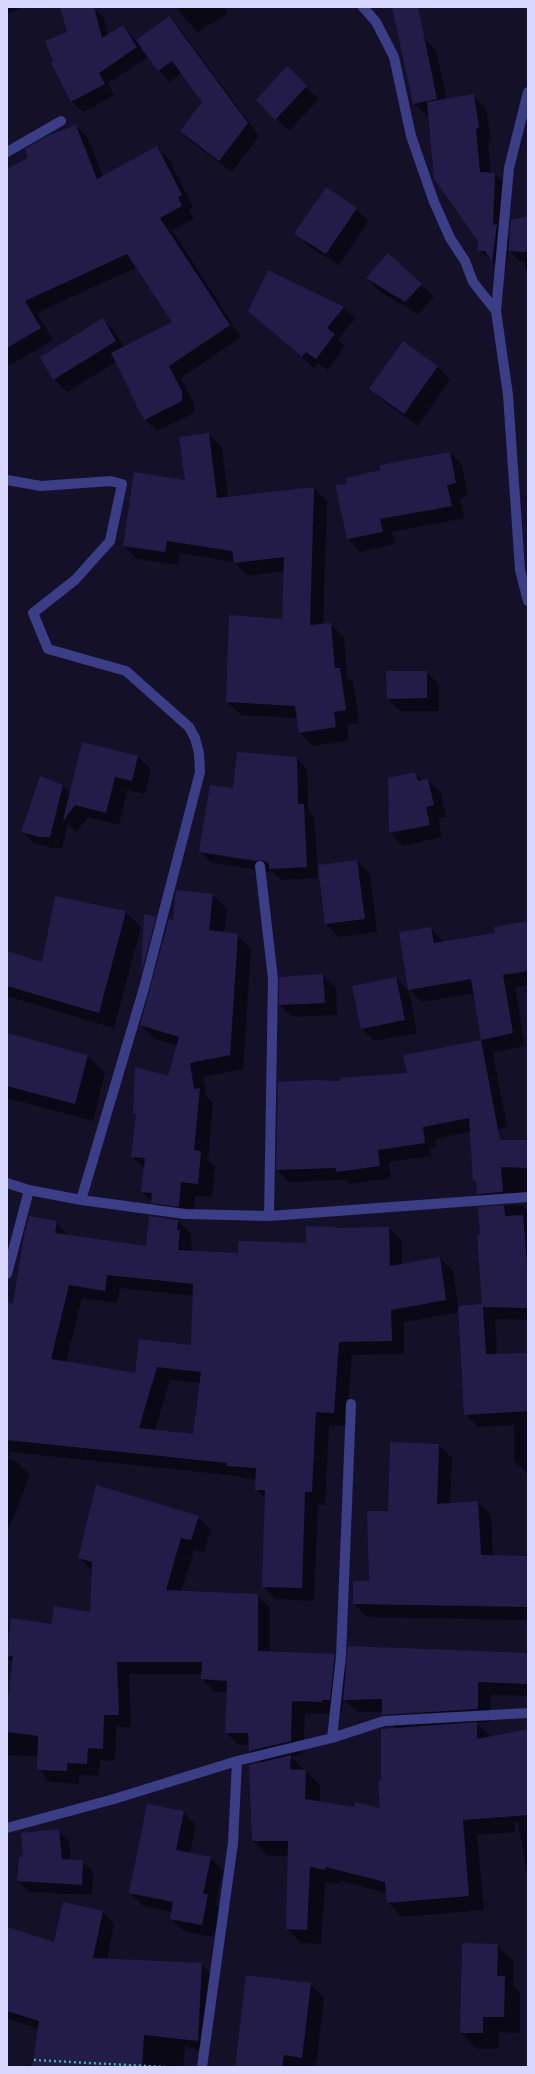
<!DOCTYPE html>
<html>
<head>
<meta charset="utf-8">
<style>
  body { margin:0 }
  #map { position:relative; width:535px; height:2074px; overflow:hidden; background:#131028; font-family:Roboto,sans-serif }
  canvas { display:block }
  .frame { position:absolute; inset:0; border:8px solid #d9d7ff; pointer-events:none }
</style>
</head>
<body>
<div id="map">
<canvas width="535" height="2074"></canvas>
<div class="frame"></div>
</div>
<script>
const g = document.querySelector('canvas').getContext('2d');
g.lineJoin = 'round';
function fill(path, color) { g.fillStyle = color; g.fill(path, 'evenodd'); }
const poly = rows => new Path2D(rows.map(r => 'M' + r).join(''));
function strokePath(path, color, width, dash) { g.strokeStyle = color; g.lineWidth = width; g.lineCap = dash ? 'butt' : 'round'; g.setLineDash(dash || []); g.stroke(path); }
const shadow = poly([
  [7,7,20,7,20,9,7,13],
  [177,7,224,7,228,13,198,32,186,20],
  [93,8,104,18,108,35,123,26,136,41,168,17,180,29,259,136,232,172,193,143,181,131,203,102,182,73,170,82,159,70,141,46,140,47,147,58,108,83,114,95,83,112,72,102,53,64,68,33],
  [424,38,436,50,447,100,473,95,486,108,491,141,488,141,491,174,495,174,508,186,506,234,510,238,528,217,528,275,523,261,519,261,509,250,505,273,479,250,479,241,429,115,427,116,414,103],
  [306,87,319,99,289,131,257,100],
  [76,126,88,138,103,176,157,147,169,159,193,207,189,210,194,219,172,230,241,337,181,378,194,404,194,413,157,431,144,419,116,362,67,392,54,379,103,320,115,332,124,347,174,323,137,267,37,313,53,340,7,367,7,170,29,159],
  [326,189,356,209,369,221,339,265,308,246,296,234],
  [268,272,344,308,355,319,338,339,345,346,328,370,318,363,314,368,249,311],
  [367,278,421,284,434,297,418,314,379,291],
  [437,366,450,379,418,426,383,401,371,389],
  [208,434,222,447,228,498,314,488,327,501,323,625,330,624,344,637,347,676,353,682,359,723,347,725,349,740,313,746,300,733,298,718,241,715,227,702,283,620,284,571,248,576,234,562,180,553,178,565,137,559,124,546,186,481],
  [450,453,462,465,468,496,460,498,464,518,392,532,395,544,360,552,348,539],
  [426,672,439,684,439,711,400,711,388,699],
  [138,757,151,769,145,794,127,790,119,825,88,817,76,832,68,824,62,848,52,848,34,843,22,831,41,777,63,785,70,793],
  [296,758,307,769,308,810,314,816,318,878,281,880,272,871,267,872,211,862,200,851,234,789],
  [415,773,423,781,428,780,441,793,446,817,438,819,442,837,403,846,390,833,389,779],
  [357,861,370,874,377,932,339,937,326,924],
  [213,895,227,909,224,933,237,935,251,949,243,1069,204,1077,206,1096,213,1103,208,1160,215,1166,212,1197,195,1196,193,1220,166,1216,142,1192,145,1169,132,1156,137,1116,134,1113,168,1077,177,1045,155,1039,141,1025,174,921],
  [125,912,141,927,114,1028,7,996,7,952,43,963],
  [528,922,528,985,515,987,525,1046,494,1052,492,1049,507,1127,482,1134,479,1130,435,1139,436,1147,430,1148,431,1156,389,1162,391,1178,349,1184,346,1180,289,1182,277,1170,341,1082,408,1074,404,1055,482,1040,474,993,422,1002,409,989,431,928,443,942,496,933],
  [323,975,336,988,337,1015,293,1017,280,1005],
  [396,978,409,991,417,1033,374,1041,362,1029],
  [7,1034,88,1056,105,1073,93,1121,7,1098],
  [528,1142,528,1200,487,1203,478,1194,477,1183,474,1181],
  [522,1205,528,1211,528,1320,495,1319,497,1355,528,1354,528,1474,514,1461,514,1425,478,1427,465,1414,459,1312,404,1322,404,1354,352,1355,346,1426,329,1425,325,1505,318,1505,314,1601,276,1599,263,1586,266,1500,256,1489,256,1480,241,1478,238,1476,10,1452,8,1459,17,1462,30,1475,7,1533,7,1318,56,1222,69,1236,147,1247,178,1221,191,1234,192,1252,239,1254,307,1244,337,1229,389,1228,402,1241,402,1265,440,1258,453,1271,458,1307,483,1305,479,1208],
  [120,1288,194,1296,192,1346,136,1374,66,1362,82,1298,117,1303],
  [170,1380,201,1383,194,1435,155,1431],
  [439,1445,452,1458,450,1504,478,1502,491,1515,493,1556,528,1557,528,1620,367,1617,354,1604,370,1582,389,1512],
  [198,1517,211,1530,204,1552,194,1550,181,1592,257,1595,270,1608,270,1653,334,1655,347,1667,528,1654,528,1696,491,1695,490,1722,476,1723,491,1737,528,1730,528,1868,526,1866,518,1823,515,1821,515,1832,477,1835,484,1910,402,1917,388,1902,387,1893,340,1881,340,1884,325,1882,321,1944,301,1943,287,1928,289,1856,268,1856,253,1841,262,1763,250,1751,250,1745,238,1745,226,1732,227,1692,215,1692,202,1679,202,1674,129,1674,131,1727,116,1727,115,1761,100,1760,99,1776,79,1775,79,1784,50,1782,38,1769,38,1756,7,1755,7,1713,13,1663,7,1657,7,1653,12,1619,52,1625,91,1613,93,1571,79,1558],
  [343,1699,357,1712,383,1712,383,1715,397,1729,381,1809,354,1809,320,1803,320,1785,291,1757,303,1754,305,1713,334,1714,342,1712],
  [183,1812,196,1825,190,1854,210,1858,223,1870,216,1904,220,1908,214,1937,184,1931,171,1919,172,1912,143,1906,130,1893],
  [58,1830,69,1841,71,1861,82,1861,93,1872,92,1895,29,1892,18,1881,25,1858],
  [102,1911,114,1924,107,1960,201,1964,213,1976,210,2053,185,2046,183,2067,25,2067,26,2065,33,2066,39,2029,7,2018,7,1928,55,1944],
  [497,1945,513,1961,513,1985,520,1993,520,2033,499,2032,499,2049,477,2049,461,2033],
  [310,1984,324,1998,316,2067,236,2067],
  [7,2066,24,2067,7,2067]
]);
const building = poly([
  [60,7,94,7,102,38,123,25,137,47,99,73,105,84,71,102,51,63,53,62,45,41,67,32],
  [392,7,418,7,437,99,413,104],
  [169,16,248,123,219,161,180,131,202,102,172,61,158,71,136,40],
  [287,66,307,86,275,120,256,100],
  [474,94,479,128,476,129,480,172,495,173,493,225,497,224,492,262,485,251,478,251,478,241,434,179,427,102],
  [76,125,97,179,157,146,182,195,178,197,182,206,160,218,230,325,169,366,182,391,182,401,144,420,111,353,172,322,127,254,25,301,41,328,7,348,7,169,28,158,25,149,49,135],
  [326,187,357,208,326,254,294,234],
  [528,216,528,252,508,251,511,220],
  [388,253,422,284,405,302,366,278],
  [268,270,344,307,327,328,335,334,316,359,306,352,302,357,248,311],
  [103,318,116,341,53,380,40,357],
  [403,341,438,366,404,414,369,389],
  [209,433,217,498,314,487,310,625,331,623,335,668,340,668,346,710,334,712,336,727,299,733,295,706,226,702,229,615,282,619,284,557,234,563,232,551,167,541,165,552,123,546,134,472,185,480,179,437],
  [450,452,456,483,447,485,452,506,380,519,383,532,347,539,335,485,347,484,346,478,380,470,380,465],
  [386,671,427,671,427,698,387,699],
  [82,742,138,756,132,781,115,777,106,813,75,805,64,820,63,820],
  [237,752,297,757,298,804,304,804,307,867,269,869,269,864,262,860,256,861,199,852,210,785,233,788],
  [415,772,418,781,428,779,434,805,426,807,430,825,389,833,388,778],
  [40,776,63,785,50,837,40,837,21,832],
  [357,860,365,919,325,924,318,865],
  [176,890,213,894,209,930,238,934,230,1055,190,1063,194,1089,200,1088,194,1150,201,1151,198,1184,181,1182,179,1207,151,1203,152,1193,141,1192,145,1158,131,1157,136,1114,133,1113,135,1067,168,1076,179,1037,140,1025,169,919,173,920],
  [55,896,126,911,99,1013,7,986,7,951,42,962],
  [144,914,156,917,141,974],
  [528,921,528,971,503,975,513,1033,481,1040,471,979,408,990,399,932,431,927,434,943,495,933,494,927],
  [323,974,325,1003,279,1005,279,977],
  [396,977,405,1020,361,1029,352,986],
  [7,1033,88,1055,75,1104,7,1086],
  [481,1040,500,1140,528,1140,528,1168,501,1167,503,1192,477,1194,476,1181,473,1181,469,1118,423,1127,425,1143,378,1150,380,1166,336,1172,336,1168,276,1170,278,1082,315,1080,340,1081,340,1078,407,1073,403,1055],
  [504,1205,505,1216,523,1215,528,1277,528,1308,483,1307,486,1354,528,1353,528,1411,464,1415,458,1306,482,1304,477,1235,480,1235,478,1207],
  [29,1216,57,1221,55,1233,146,1246,149,1216,178,1220,177,1230,180,1230,178,1250,238,1253,238,1241,306,1243,306,1226,336,1227,336,1228,389,1227,390,1266,440,1257,446,1300,391,1310,392,1341,339,1342,334,1413,316,1412,312,1492,305,1492,302,1588,262,1587,265,1490,255,1490,256,1468,226,1466,227,1463,7,1440,7,1302,13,1304,24,1236],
  [107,1275,193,1284,191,1345,139,1339,135,1373,51,1359,69,1285,105,1291],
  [157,1367,201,1372,193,1434,139,1428],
  [390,1442,439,1444,437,1504,478,1501,481,1555,528,1556,528,1607,353,1604,353,1581,369,1581,367,1511,388,1511],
  [96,1485,199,1516,191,1540,181,1538,166,1590,258,1594,258,1651,335,1654,330,1700,322,1700,322,1702,292,1701,291,1741,249,1751,248,1733,225,1733,227,1681,201,1679,202,1662,117,1662,119,1715,104,1715,103,1749,88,1748,87,1764,67,1763,67,1771,37,1770,38,1736,7,1732,7,1705,13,1656,7,1657,11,1618,51,1624,54,1606,90,1612,92,1562,78,1558],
  [348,1646,528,1653,528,1684,478,1682,478,1709,382,1715,382,1699,343,1700],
  [477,1722,477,1739,528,1729,528,1815,463,1820,469,1896,387,1903,385,1882,326,1867,325,1870,310,1867,307,1930,286,1929,288,1841,252,1841,249,1765,291,1755,290,1769,306,1770,305,1799,354,1807,355,1802,380,1808,378,1781,381,1781,381,1729],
  [147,1804,184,1811,176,1850,211,1857,203,1894,208,1894,202,1925,170,1919,173,1902,129,1893],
  [59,1829,62,1859,83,1860,82,1885,17,1881,19,1857,23,1857,21,1833],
  [63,1902,103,1911,93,1958,202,1963,198,2041,144,2035,142,2067,32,2067,39,2021,7,2011,7,1927,54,1942],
  [462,1943,498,1944,497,1976,505,1976,504,2017,483,2017,483,2033,460,2033],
  [246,1975,311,1983,302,2058,284,2055,282,2067,235,2067]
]);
const path = poly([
  [34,2060,165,2067]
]);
const street = poly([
  [363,7,376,22,394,57,411,136,434,202,450,238,465,261,473,282,496,311],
  [528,92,509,168,496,311,508,395,520,570,528,601],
  [7,152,61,121],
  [7,480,41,486,111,481,122,484,110,541,75,580,33,613,48,649,126,671,189,727,195,738,199,753,200,772,144,988,81,1200],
  [260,866,273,979,269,1216],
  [7,1183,29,1190,81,1200,185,1214,269,1216,528,1197],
  [7,1274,29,1190],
  [332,1738,341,1656,351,1404],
  [7,1828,114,1799,237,1761,332,1738,384,1721,528,1713],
  [202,2067,233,1843,237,1761]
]);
fill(shadow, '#0007');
fill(building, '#231c49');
strokePath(path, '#30baa9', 2.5, [2, 3]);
strokePath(street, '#3b3d87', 10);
</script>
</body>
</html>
